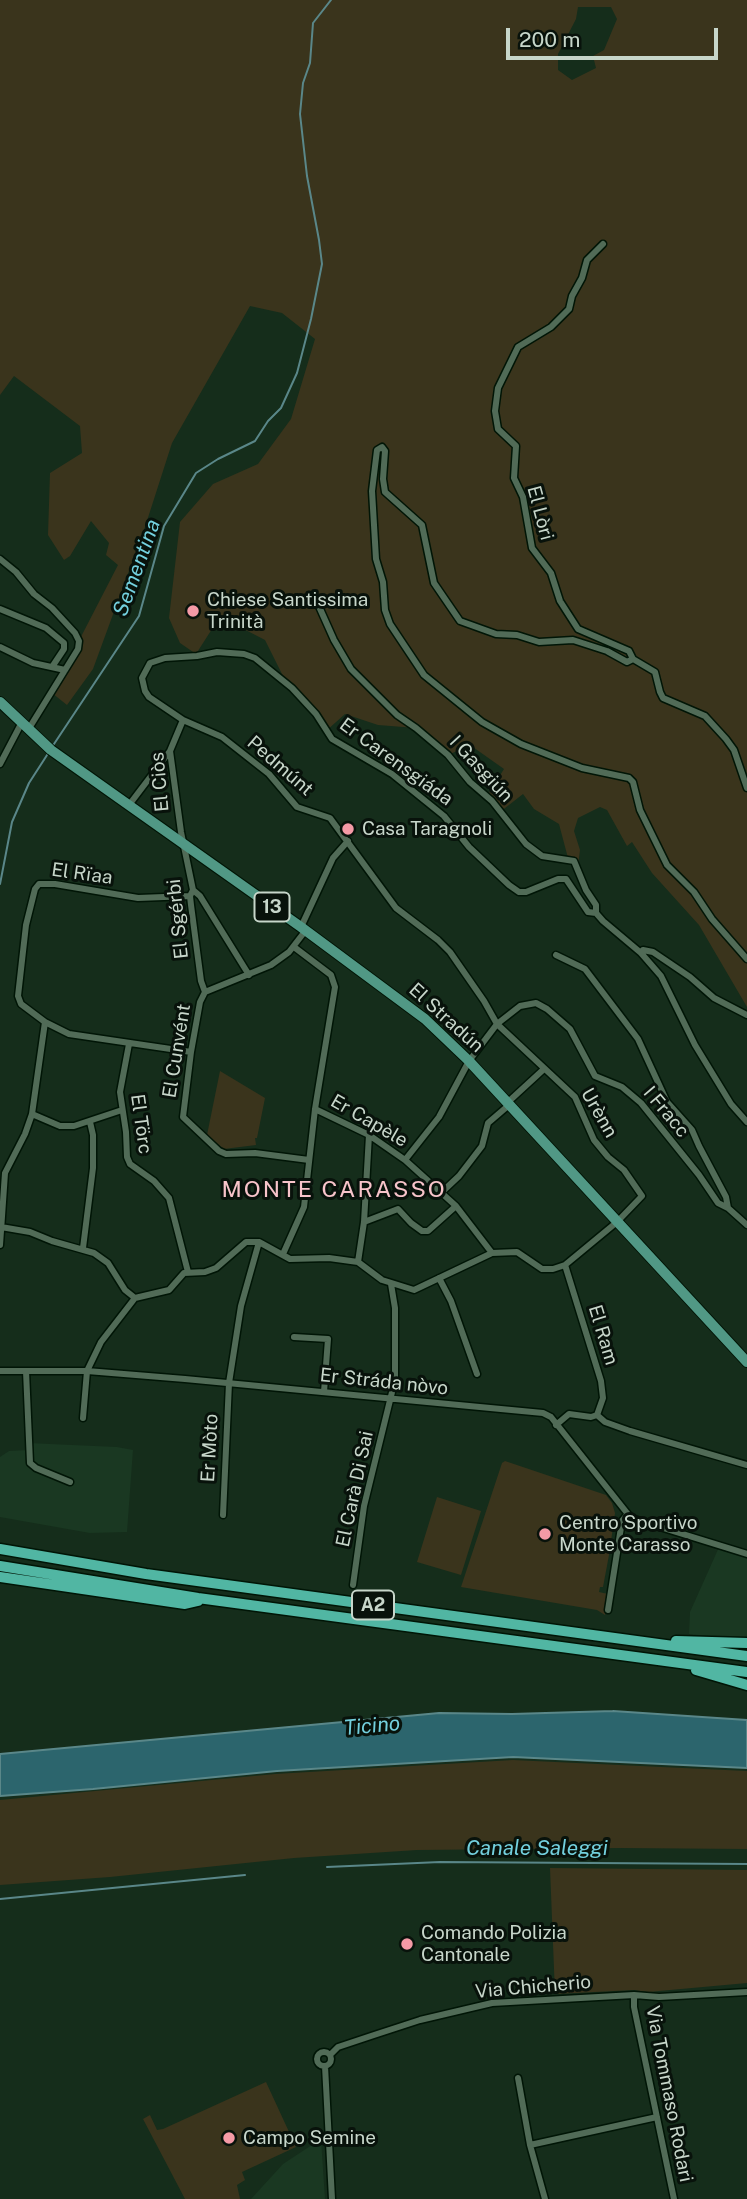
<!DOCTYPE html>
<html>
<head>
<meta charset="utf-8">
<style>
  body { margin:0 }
  #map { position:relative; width:747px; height:2199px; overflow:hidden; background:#152d1b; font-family:"Public Sans",sans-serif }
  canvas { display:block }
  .scale { position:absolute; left:506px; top:28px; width:212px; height:32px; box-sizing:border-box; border:4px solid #c7d6ca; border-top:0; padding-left:9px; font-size:21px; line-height:24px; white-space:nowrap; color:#c7d6ca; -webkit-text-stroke:5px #08120b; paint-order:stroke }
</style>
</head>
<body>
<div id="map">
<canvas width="747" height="2199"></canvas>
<div class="scale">200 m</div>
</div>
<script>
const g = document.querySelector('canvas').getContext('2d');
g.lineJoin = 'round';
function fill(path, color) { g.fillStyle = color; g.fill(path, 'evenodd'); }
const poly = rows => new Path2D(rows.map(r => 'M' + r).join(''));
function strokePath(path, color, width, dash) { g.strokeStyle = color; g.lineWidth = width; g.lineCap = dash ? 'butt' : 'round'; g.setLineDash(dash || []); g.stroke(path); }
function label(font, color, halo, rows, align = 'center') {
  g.font = font + ' "Public Sans",sans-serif'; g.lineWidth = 6; g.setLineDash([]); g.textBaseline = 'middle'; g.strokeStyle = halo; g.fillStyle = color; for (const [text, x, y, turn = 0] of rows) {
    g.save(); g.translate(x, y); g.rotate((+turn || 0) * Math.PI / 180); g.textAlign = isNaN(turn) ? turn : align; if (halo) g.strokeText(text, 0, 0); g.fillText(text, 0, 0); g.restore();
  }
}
const built = poly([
  [28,1443,117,1447,133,1450,127,1532,90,1533,0,1517,0,1457,9,1451,28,1450],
  [720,1545,747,1554,747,1640,689,1634,690,1612],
  [321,2139,325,2199,251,2199,283,2164]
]);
const green = poly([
  [0,0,747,0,747,1007,699,925,652,873,632,842,627,846,607,810,600,807,578,818,574,831,580,850,578,866,568,858,559,824,534,809,523,794,500,812,487,796,504,769,470,745,448,755,416,728,378,725,345,714,326,731,319,718,286,682,265,640,234,624,212,629,196,654,180,643,169,618,180,522,213,484,258,464,291,419,315,339,282,313,250,306,172,443,145,527,93,669,67,705,52,693,118,565,106,555,109,543,91,521,70,556,64,560,48,535,50,473,82,453,80,426,14,376,0,395],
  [578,7,611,7,617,19,604,50,593,56,596,68,572,80,558,70,558,54,576,19],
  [220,1071,265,1098,257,1138,255,1138,256,1145,224,1149,207,1135],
  [505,1461,606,1495,612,1503,615,1513,609,1555,603,1587,600,1587,599,1592,608,1594,605,1615,597,1610,461,1587,502,1463],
  [437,1497,481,1511,461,1575,417,1562],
  [513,1760,747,1771,747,1849,620,1848,417,1850,294,1858,110,1877,0,1885,0,1800,275,1774],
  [550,1868,747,1870,747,1983,648,1992,634,1990,555,1994],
  [266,2082,296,2147,242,2172,245,2180,237,2185,240,2199,185,2199,143,2119,150,2115,157,2130,163,2129]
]);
const water = poly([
  [613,1711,747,1720,747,1768,513,1757,277,1771,93,1789,0,1796,0,1754,439,1713,512,1714,613,1711]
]);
const stream = poly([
  [52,747,139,616,164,526,196,473,218,459,255,441,268,421,281,408,297,373,311,319,322,264,319,240,307,176,300,114,303,83,310,63,313,23,331,0],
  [0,884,12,822,29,783,49,752],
  [327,1867,440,1862,747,1864],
  [0,1899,245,1875]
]);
const street = poly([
  [603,244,587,260,582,278,572,296,569,309,551,327,518,347,498,388,495,411,498,429,516,446,514,478,523,497,532,548,551,573,560,601,578,629,629,651,633,659],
  [0,559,16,572,34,594,52,608,75,633,79,641,78,649,28,730],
  [310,598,317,602,334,640,351,669,397,715,416,728,448,755,470,782,492,801,526,844,542,856,574,861,586,890,596,905,596,913],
  [0,609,46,628,64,643,64,649,52,667],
  [0,647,33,663,65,670],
  [633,659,627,662,607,651,573,640,539,642,517,635,496,634,460,621,434,583,422,525,385,492,383,479,385,451,382,447,377,450,372,491,376,559,383,582,385,610,390,624,424,675,482,722,521,744,582,768,629,778,633,782,640,810,667,865,694,892,712,919,747,959],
  [633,659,655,672,660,692,663,698,705,716,726,739,734,750,747,788],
  [183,720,170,751,181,832,193,890,190,896,191,905,201,981,205,992],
  [0,764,21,724],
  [129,805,170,751],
  [193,890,200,896,249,975],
  [190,896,138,898,55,884,39,884,35,889,26,925,18,996,21,1004,45,1022,69,1034,191,1052],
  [301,927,333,858,348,841],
  [306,930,289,952,271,965,205,992,200,1002,191,1052,183,1117,219,1151,226,1154,255,1153,309,1160],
  [556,955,585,969,638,1039,667,1102,692,1130,699,1146,726,1197,728,1208],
  [747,1015,714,998,690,977,653,952,643,950,641,953,661,976,695,1045,731,1104,747,1122],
  [129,1044,120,1092,126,1132,127,1157,130,1164,154,1181,169,1198,188,1272],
  [507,1103,544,1069],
  [315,1109,369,1135,405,1160,456,1206,492,1253],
  [32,1114,60,1126,74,1126,122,1110],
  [405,1160,439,1117,469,1061,497,1024,520,1006,536,1003,547,1009,570,1029,595,1076,622,1087,641,1103,699,1175,718,1203,728,1208,747,1225],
  [442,1192,459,1176,482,1146,488,1123,509,1105],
  [364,1222,398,1209,411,1223,422,1231,428,1231,456,1206],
  [1,1227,30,1232,52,1241,94,1253,108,1263,125,1290,135,1298],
  [0,1245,5,1173,25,1134,32,1114,45,1022],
  [83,1248,93,1168,93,1135,90,1122],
  [283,1254,304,1207,315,1109,335,987,331,975,294,947],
  [358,1262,364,1222,369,1135],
  [565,1265,601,1381,603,1398,597,1415],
  [439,1278,451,1301,477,1374],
  [294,1337,328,1339,324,1392],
  [0,1371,87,1371,185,1379,543,1413,551,1417,631,1518,747,1554],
  [26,1371,30,1463,36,1468,70,1482],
  [83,1418,87,1371,101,1342,135,1298,169,1290,184,1273,205,1272,216,1268,246,1242,259,1242,290,1259,329,1258,358,1262,382,1280,414,1290,492,1253,517,1252,542,1269,553,1269,565,1265,617,1222,642,1196,624,1170,608,1157,594,1140,575,1097,497,1024,484,1001,450,952,438,940,396,908,330,818,297,807,269,774,222,737,183,720,149,697,145,691,142,678,150,663,165,658,197,656,217,652,244,654,255,658,292,688,316,714,332,739,392,774,444,816,469,847,509,885,519,892,526,892,558,879,566,879,588,912,596,913,603,921,641,953],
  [556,1425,569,1414,591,1417,597,1415,605,1422,630,1431,747,1465],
  [223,1515,229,1383,241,1306,259,1242],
  [353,1585,364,1506,395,1380,395,1308,391,1284],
  [608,1610,622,1521,627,1515],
  [634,1995,634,2007,674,2199],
  '317 2059a7 7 0 1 1 14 0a7 7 0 1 1-14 0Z',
  [330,2055,338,2047,374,2035,420,2020,492,2003,634,1995,659,1997,747,1992],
  [325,2066,332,2199],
  [518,2078,530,2145,545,2199],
  [530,2145,657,2117]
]);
const primary = poly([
  [0,702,51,750,301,927,425,1019,469,1061,747,1362]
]);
const highway = poly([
  [0,1549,146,1574,747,1656],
  [0,1566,198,1598,747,1672],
  [0,1577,185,1604,198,1601],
  [676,1641,747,1643],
  [696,1670,747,1685]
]);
const markers = [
  [193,611,7,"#f49aa6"],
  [348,829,7,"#f49aa6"],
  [545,1534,7,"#f49aa6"],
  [407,1944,7,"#f49aa6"],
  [229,2138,7,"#f49aa6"]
];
const shields = [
  [272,907,35],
  [373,1605,42]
];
const shieldNames = [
  ["13",272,907],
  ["A2",373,1605]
];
const streetNames = [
  ["El Lòri",540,513,75],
  ["Er Carensgiáda",396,762,36],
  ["Pedmúnt",280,766,41],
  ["I Gasgiún",481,769,47],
  ["El Ciòs",160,782,-95],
  ["El Rïaa",82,874,8],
  ["El Sgérbi",178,919,-96],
  ["El Stradún",446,1018,42],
  ["El Cunvént",177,1051,-81],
  ["I Fracc",666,1112,50],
  ["Urènn",599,1113,60],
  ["Er Capèle",369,1121,30],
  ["El Törc",141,1124,82],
  ["El Ram",603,1335,73],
  ["Er Stráda nòvo",384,1382,6],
  ["Er Mòto",210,1448,-87],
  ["El Carà Di Sai",355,1489,-78],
  ["Via Chicherio",533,1987,-5],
  ["Via Tommaso Rodari",669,2094,79]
];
const poiNames = [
  ["Chiese Santissima",207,600],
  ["Trinità",207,622],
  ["Casa Taragnoli",362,829],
  ["Centro Sportivo",559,1523],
  ["Monte Carasso",559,1545],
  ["Comando Polizia",421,1933],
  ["Cantonale",421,1955],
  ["Campo Semine",243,2138]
];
const waterNames = [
  ["Sementina",137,568,-70],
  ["Ticino",372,1726,-5],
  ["Canale Saleggi",537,1849]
];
const quarterNames = [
  ["MONTE CARASSO",334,1190]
];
fill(built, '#1a3822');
fill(green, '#3a341c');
fill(water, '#2c656d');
strokePath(water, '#5a8789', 2);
strokePath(stream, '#5a8789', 2);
strokePath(street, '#001506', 9);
strokePath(primary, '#001506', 12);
strokePath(highway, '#001506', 13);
strokePath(street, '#516b57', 6);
strokePath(primary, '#519885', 10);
strokePath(highway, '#51b6a3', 10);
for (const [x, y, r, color] of markers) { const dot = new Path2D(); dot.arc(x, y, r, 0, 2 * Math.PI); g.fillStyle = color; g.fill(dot); strokePath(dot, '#08120b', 2.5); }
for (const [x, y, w] of shields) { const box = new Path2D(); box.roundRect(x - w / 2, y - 14.5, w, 29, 5); g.fillStyle = '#08120b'; g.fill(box); strokePath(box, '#c7d6ca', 2); }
label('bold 18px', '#c7d6ca', null, shieldNames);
label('19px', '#c7d6ca', '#08120b', streetNames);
label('19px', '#c7d6ca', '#08120b', poiNames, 'left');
label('italic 21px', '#73d0de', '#08120b', waterNames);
g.letterSpacing = '2px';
label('23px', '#f8c4ca', '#08120b', quarterNames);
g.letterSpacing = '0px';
</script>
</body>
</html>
